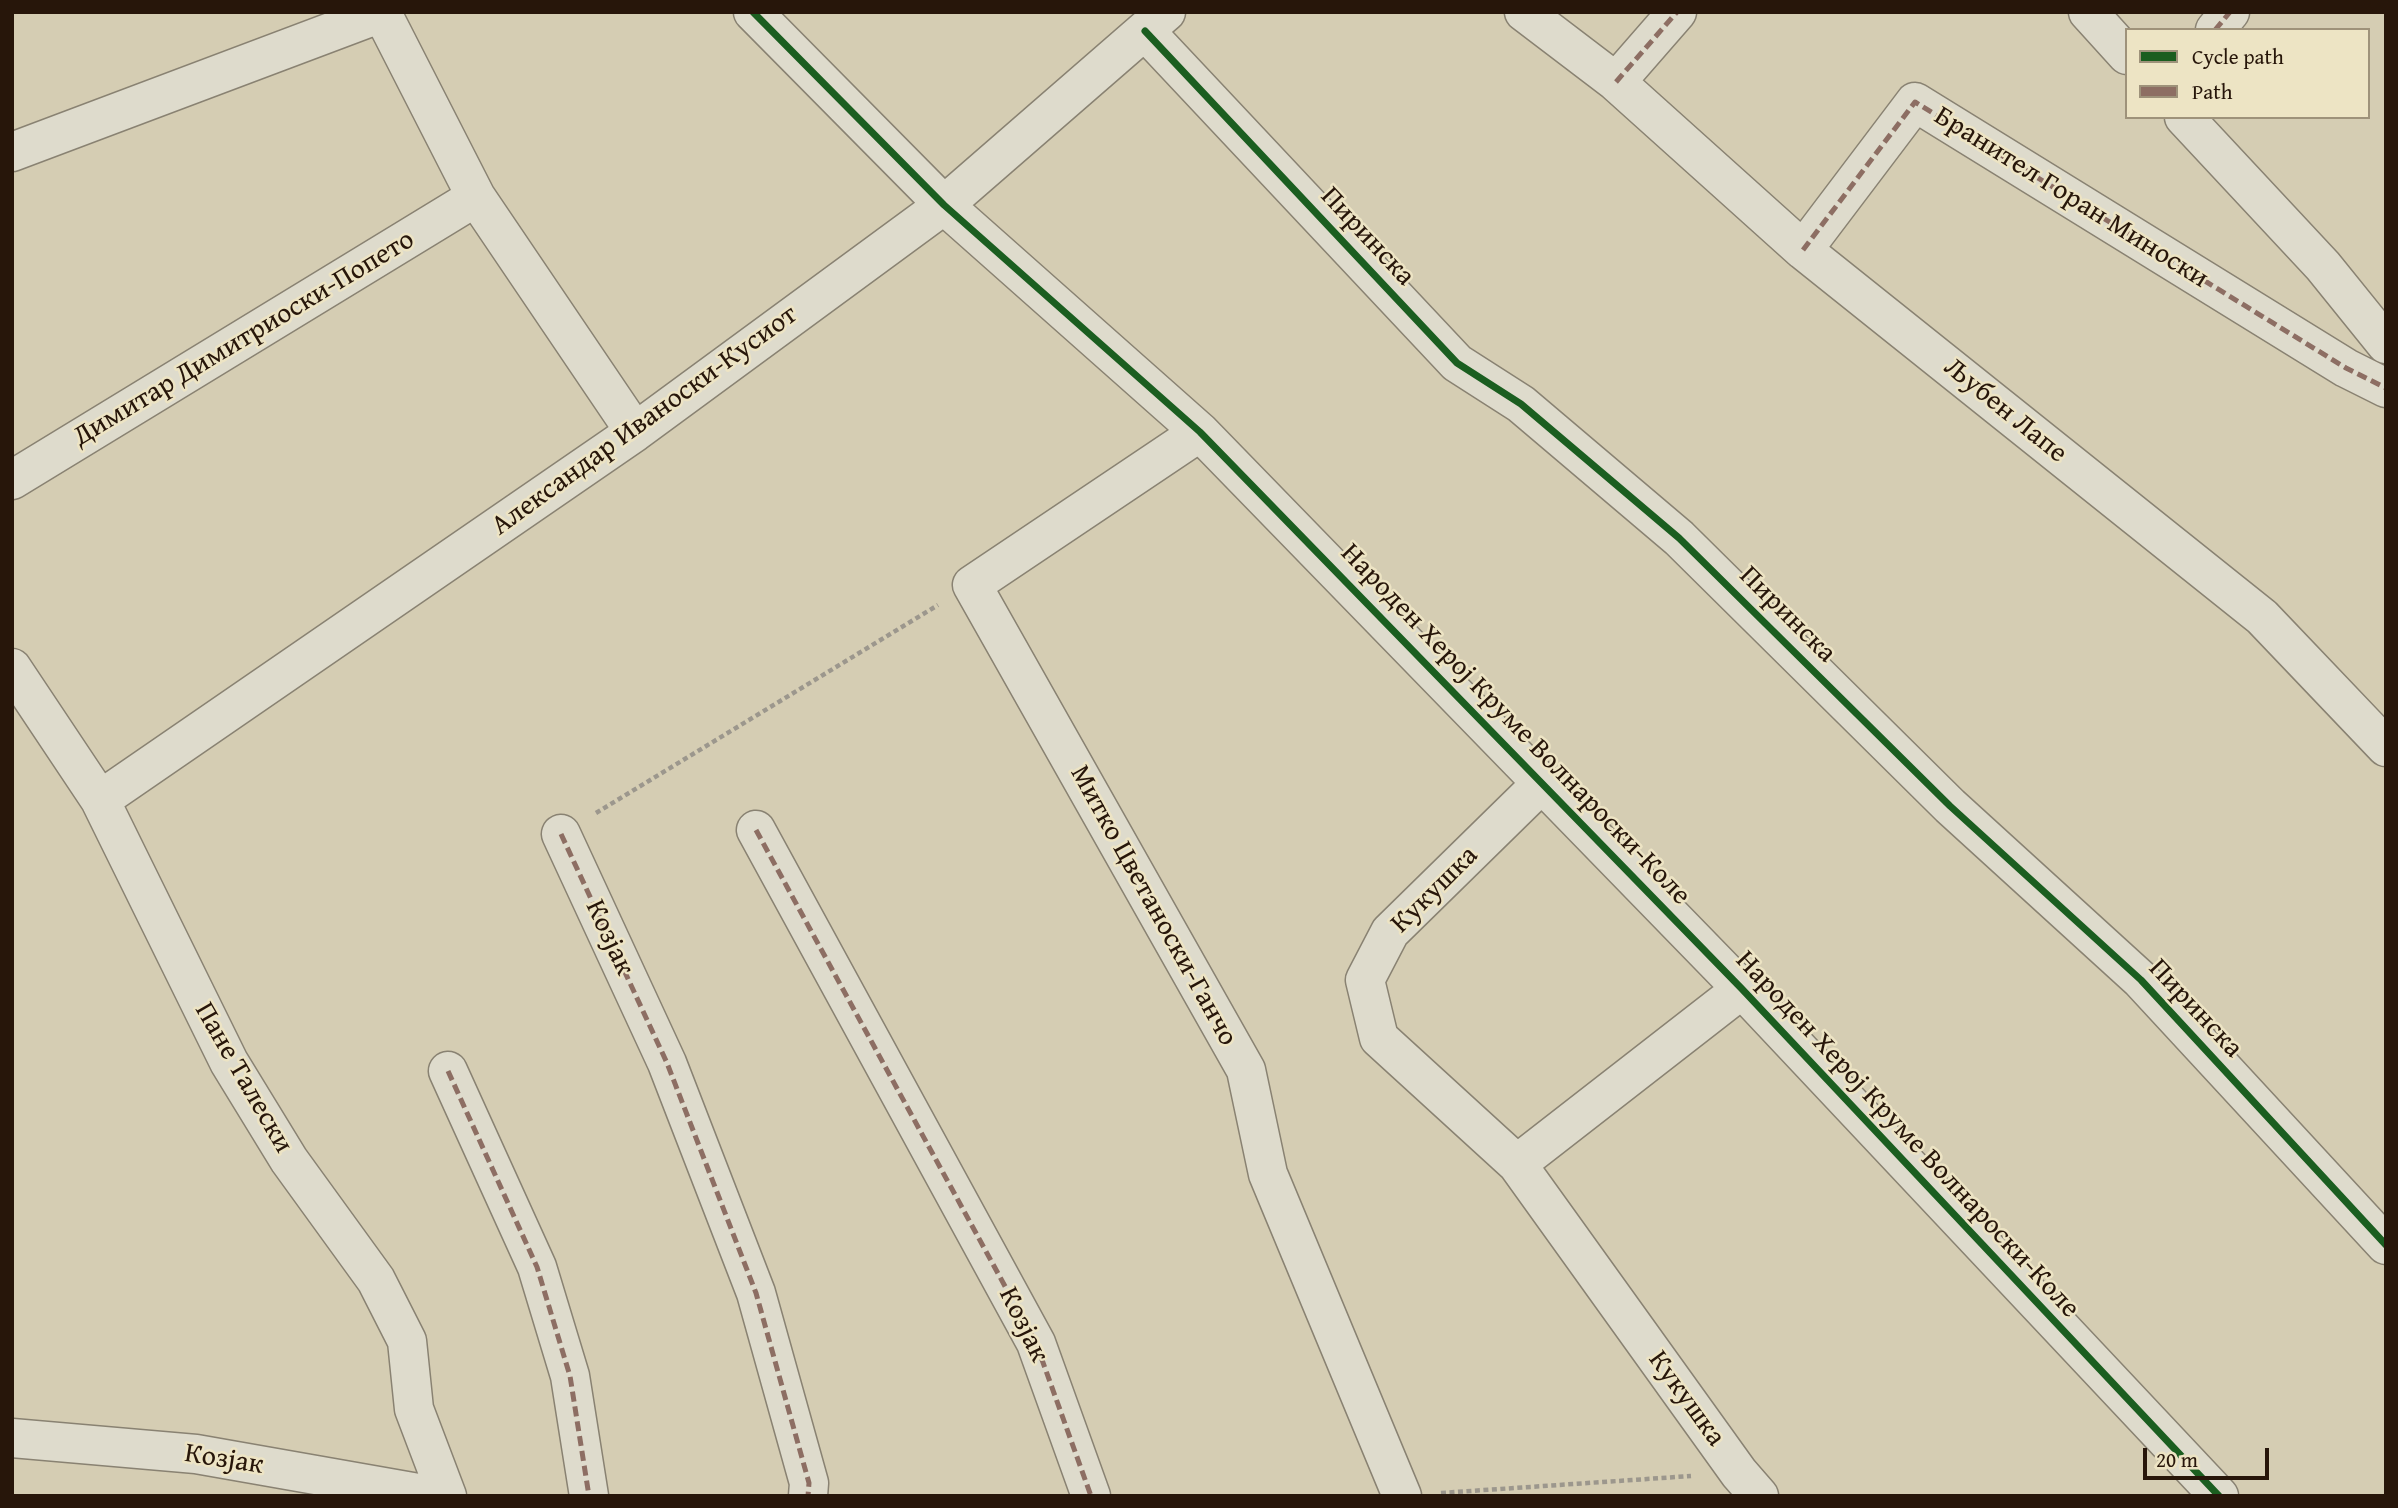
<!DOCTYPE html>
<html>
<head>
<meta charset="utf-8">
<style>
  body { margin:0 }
  #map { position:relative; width:2398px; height:1508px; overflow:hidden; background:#d5cdb3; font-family:"Gentium Book Plus",serif }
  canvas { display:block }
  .frame { position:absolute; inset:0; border:14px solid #27160a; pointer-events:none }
  .legend { position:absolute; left:2125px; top:28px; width:245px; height:91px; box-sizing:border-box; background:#ede4c4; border:2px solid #9e927a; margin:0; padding:9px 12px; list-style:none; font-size:21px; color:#27160a }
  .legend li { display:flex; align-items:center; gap:14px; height:35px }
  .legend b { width:35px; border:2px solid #9e927a }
  .scale { position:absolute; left:2143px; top:1448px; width:126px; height:32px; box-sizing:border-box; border:4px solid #27160a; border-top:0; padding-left:9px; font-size:21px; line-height:24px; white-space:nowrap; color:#27160a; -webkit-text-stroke:5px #ede4c4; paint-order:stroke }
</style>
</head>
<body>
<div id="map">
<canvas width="2398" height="1508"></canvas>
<div class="frame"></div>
<ul class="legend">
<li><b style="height:9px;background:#1b5e20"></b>Cycle path</li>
<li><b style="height:9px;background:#8d6e63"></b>Path</li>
</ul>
<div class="scale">20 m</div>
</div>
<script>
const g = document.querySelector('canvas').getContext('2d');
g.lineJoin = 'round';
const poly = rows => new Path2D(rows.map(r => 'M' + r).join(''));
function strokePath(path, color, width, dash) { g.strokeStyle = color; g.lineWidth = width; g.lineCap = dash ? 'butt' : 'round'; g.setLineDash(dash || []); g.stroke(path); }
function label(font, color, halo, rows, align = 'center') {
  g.font = font + ' "Gentium Book Plus",serif'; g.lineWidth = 5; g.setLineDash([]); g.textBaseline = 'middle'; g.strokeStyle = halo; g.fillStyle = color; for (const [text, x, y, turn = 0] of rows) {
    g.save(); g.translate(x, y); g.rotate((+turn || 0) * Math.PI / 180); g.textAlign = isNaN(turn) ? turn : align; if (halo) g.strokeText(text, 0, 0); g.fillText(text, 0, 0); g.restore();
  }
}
const path = poly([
  [596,813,938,605],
  [1441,1493,1691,1476]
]);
const minor = poly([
  [753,12,944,205,1200,432,1742,989,2219,1496],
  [1524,12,1616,82,1803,250,2262,617,2386,747],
  [2088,12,2127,55],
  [382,13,476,197,635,432],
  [2215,30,2230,12],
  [1145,31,1457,363,1521,404,1679,538,1950,806,2141,980,2386,1245],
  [1616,82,1677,12],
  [2184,117,2323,266,2386,344],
  [12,152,384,12],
  [1803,250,1915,102,2346,368,2386,388],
  [1200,432,972,585,1246,1070,1268,1174,1402,1496],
  [12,480,476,197],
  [12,668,100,800,229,1062,289,1160,376,1280,407,1341,414,1409,447,1496],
  [1542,783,1390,932,1365,980,1379,1038,1517,1164,1739,1473,1759,1496],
  [100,800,635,432,944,205,1166,12],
  [756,830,1036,1343,1091,1496],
  [561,834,667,1063,756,1293,809,1483,808,1496],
  [448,1071,537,1267,570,1376,589,1496],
  [1517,1164,1742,989],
  [12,1438,196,1454,435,1496]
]);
const quiet = poly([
  [2215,30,2230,12],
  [1616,82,1677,12],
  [1803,250,1915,102,2346,368,2386,388],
  [756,830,1036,1343,1091,1496],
  [561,834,667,1063,756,1293,809,1483,808,1496],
  [448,1071,537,1267,570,1376,589,1496]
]);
const cycleway = poly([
  [753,12,944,205,1200,432,1742,989,2219,1496],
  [1145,31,1457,363,1521,404,1679,538,1950,806,2141,980,2386,1245]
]);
const streetNames = [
  ["Бранител Горан Миноски",2071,198,32],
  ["Пиринска",1367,237,47],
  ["Димитар Димитриоски-Попето",244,339,-31],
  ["Љубен Лапе",2005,411,39],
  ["Александар Иваноски-Кусиот",645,421,-36],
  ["Пиринска",1787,615,45],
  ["Народен Херој Круме Волнароски-Коле",1515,725,46],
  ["Кукушка",1435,890,-45],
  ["Митко Цветаноски-Ганчо",1153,906,61],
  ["Козјак",609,938,65],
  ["Пиринска",2195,1009,47],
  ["Пане Талески",243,1078,60],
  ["Народен Херој Круме Волнароски-Коле",1907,1135,47],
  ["Козјак",1023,1325,64],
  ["Кукушка",1686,1399,54],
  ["Козјак",224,1460,9]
];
strokePath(minor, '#898272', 41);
strokePath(path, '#9c978d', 4.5, [5, 3.5]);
strokePath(minor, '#dedbcc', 38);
strokePath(quiet, '#8d6e63', 5, [10, 5]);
strokePath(cycleway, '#1b5e20', 7);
label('28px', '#27160a', '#ede4c4', streetNames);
</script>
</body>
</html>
